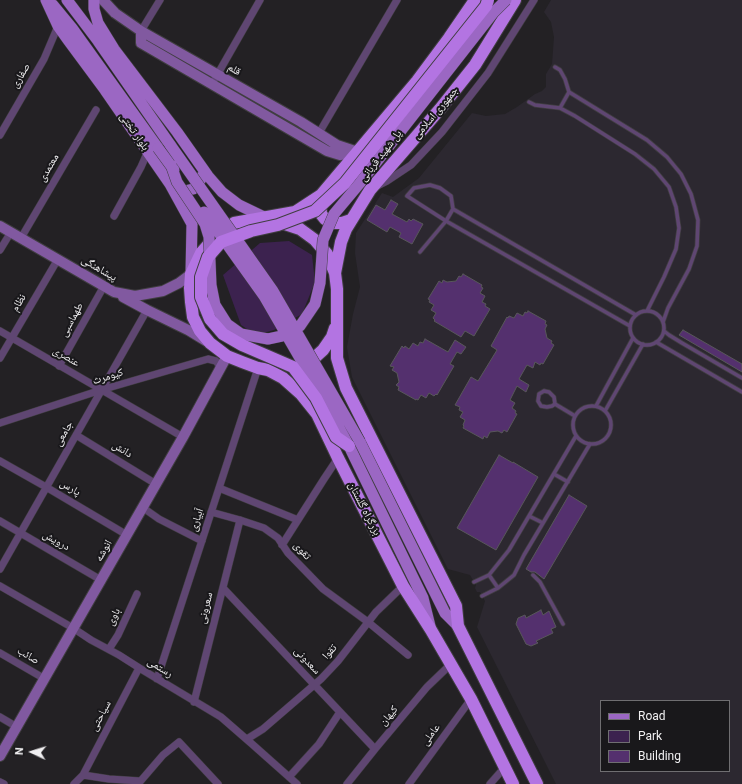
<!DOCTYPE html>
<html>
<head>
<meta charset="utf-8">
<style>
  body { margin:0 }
  #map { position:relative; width:742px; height:784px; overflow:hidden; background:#232124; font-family:Roboto,sans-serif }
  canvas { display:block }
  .legend { position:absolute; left:600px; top:700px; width:130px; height:72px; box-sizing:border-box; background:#19181b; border:1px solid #6f6e71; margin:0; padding:5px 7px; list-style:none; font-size:12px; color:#f0eff1 }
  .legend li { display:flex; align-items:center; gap:8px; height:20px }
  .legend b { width:20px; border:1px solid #6f6e71 }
  .north { position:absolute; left:12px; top:732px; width:40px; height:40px; -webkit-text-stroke:3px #19181b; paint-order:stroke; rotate:274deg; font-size:11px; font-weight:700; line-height:16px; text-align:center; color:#f0eff1 }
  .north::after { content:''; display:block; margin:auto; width:14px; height:18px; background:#f0eff1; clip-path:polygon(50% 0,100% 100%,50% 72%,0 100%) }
</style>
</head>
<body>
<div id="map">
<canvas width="742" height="784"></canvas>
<ul class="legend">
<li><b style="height:5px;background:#9b67c3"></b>Road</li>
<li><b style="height:11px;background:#3c224f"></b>Park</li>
<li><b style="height:11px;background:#54306e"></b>Building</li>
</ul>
<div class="north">N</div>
</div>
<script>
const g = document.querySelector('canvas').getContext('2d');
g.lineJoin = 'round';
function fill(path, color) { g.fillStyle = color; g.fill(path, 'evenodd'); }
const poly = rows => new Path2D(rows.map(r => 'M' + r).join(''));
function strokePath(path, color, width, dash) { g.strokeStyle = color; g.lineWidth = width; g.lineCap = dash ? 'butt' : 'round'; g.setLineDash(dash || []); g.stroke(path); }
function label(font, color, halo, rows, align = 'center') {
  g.font = font + ' Roboto,"Noto Naskh Arabic",sans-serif'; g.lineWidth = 4; g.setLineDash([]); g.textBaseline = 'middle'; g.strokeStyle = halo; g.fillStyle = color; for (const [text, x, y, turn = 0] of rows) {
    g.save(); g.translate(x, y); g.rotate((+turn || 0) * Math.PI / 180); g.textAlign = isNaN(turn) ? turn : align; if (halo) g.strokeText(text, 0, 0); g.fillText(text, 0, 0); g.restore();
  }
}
const built = poly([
  [551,0,742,0,742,784,556,784,477,627,485,601,480,592,477,592,475,588,476,585,470,575,448,569,352,377,347,347,353,314,360,287,355,253,356,233,382,193,393,197,419,178,472,113,486,116,505,114,517,107,535,94,542,91,546,87,546,74,552,64,554,37,551,22,544,12],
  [601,701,729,701,729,771,601,771]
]);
const green = poly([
  [289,241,312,255,315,282,302,314,274,330,256,335,241,325,223,275,260,243]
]);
const building = poly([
  [391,200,398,204,392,214,407,222,409,219,411,221,413,219,423,224,412,244,399,237,401,233,390,227,387,232,367,220,376,205,385,210,391,200],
  [463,274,482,285,481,287,483,288,480,293,485,296,482,302,486,304,485,306,490,309,474,336,465,331,461,337,434,321,435,320,433,318,436,313,431,310,434,305,429,302,430,300,428,299,439,281,442,283,443,280,447,282,456,281,459,276,461,277,463,274],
  [528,311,546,321,545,324,547,325,545,329,547,338,552,341,551,343,554,345,543,364,541,363,540,365,535,362,533,368,527,365,519,379,529,385,526,392,517,386,510,400,515,403,512,408,516,411,515,413,517,414,507,432,504,430,502,433,498,431,490,432,487,438,484,436,483,439,463,428,464,426,463,425,465,420,460,417,463,412,459,410,460,407,455,405,471,377,478,381,497,350,491,346,507,317,508,318,509,316,514,318,517,313,523,316,525,312,527,313,528,311],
  [683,330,742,364,742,372,679,335,683,330],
  [425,339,448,352,455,340,466,347,461,354,457,352,450,364,454,366,437,395,436,394,434,396,429,393,426,398,421,395,418,400,416,399,416,400,398,390,399,387,396,385,399,382,397,373,392,370,394,367,390,366,402,346,404,348,405,346,409,349,413,343,418,346,420,342,423,343,425,339],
  [499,455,513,463,513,462,538,477,496,550,457,528,499,455],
  [569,495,587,506,544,579,535,572,531,572,526,569,569,495],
  [541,610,543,615,549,611,556,627,551,629,553,633,536,641,538,643,531,646,526,644,516,624,518,618,525,615,526,618,541,610]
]);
const lane = poly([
  [555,67,560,70,565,79,569,92,647,140,667,157,681,174,691,194,698,220,697,246,689,269,668,308,663,322],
  [529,102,535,105,560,108,575,116,635,154,654,169,669,187,676,207,679,228,676,249,664,277,647,311],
  [560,108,569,92],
  [430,185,440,188,451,196,453,209,446,221,407,196,414,188,430,185],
  [453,209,636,315],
  [420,252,446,221,630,326],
  '630 328a17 17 0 1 1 34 0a17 17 0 1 1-34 0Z',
  [664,331,669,335,682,343,742,378],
  [656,342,742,392],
  [544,391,549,392,554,397,555,404,552,406,547,407,541,406,538,401,539,394,544,391],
  [555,404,575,416],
  '573 425a19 19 0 1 1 38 0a19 19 0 1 1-38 0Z',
  [596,406,633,338],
  [605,411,643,344],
  [554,474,568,482],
  [529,516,543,523],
  [489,575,498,588],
  [533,575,540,582,563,624],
  [474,582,489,575,509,550,576,436],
  [482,596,498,588,514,575,524,555,590,444]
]);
const street = poly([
  [141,31,160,0],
  [212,84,260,0],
  [319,133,397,0],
  [0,135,44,59,58,26],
  [377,186,387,181,411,165,442,132,488,73,534,0],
  [114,216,141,167,148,151],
  [21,238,96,110],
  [0,250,11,232],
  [0,331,183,437],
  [0,358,58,259],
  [59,366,104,286],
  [0,423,101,390,208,359,216,361,221,368],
  [76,435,156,484],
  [0,461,46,487,127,535],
  [219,488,298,520],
  [142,507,159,519,202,541],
  [211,512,240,520,264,528,278,538,288,553,323,589,368,622,408,655],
  [0,521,101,580],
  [282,545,324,479,338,458],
  [0,569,147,310],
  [0,586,73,628,91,640,119,655,141,669,221,717,252,744,297,784],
  [223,588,375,749],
  [109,649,118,635,137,594],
  [0,653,45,679],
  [157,679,258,368],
  [194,702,240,520],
  [0,717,17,727],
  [247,739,263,729,321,679,338,661,376,612,403,586],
  [83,775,139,668],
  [289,777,319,744,340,712],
  [0,782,4,784],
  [74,784,83,775,109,779,140,781],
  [138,784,163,755,179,742,218,784],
  [347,784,375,749,427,687,451,664],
  [409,784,471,699],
  [490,784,505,767]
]);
const secondary = poly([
  [103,0,115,13,141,31,301,122,337,145,358,152],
  [141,31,141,43,327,151,340,155,358,152],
  [0,226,114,292,135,296,163,291,179,283,191,274],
  [123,297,147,310,188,330,206,341],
  [0,756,183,437,227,356]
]);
const primary = poly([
  [46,0,58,26,68,40,105,90,170,184,192,224,191,273],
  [67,0,98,41,171,146],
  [94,0,94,9,98,23,114,49,177,132,208,176,222,192,239,205,266,218],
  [53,5,72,28,158,148],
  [175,188,181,190,185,191,193,189,199,183,202,176],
  [360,442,445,613,458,626],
  [349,446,423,598,430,626]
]);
const highway = poly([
  [475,0,449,38,417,81,321,195,295,212,234,223,216,236,201,253,191,274,190,288,191,302,193,317,200,331,210,343,227,356,242,362,258,368,268,370,283,378,301,394,317,414,338,458,403,586,431,630,471,699,513,784],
  [321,197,320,202,321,214,325,219,331,223,342,223,351,220],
  [276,221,300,229,315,240,327,254,335,273,337,289,337,358,346,388,456,606,458,626,537,784],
  [335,273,341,242,346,229,370,190,440,109,475,65,515,0],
  [304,365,312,360,323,350,332,337,335,328]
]);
const primaryBridge = poly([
  [171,146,273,291,360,442],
  [158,148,174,170],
  [171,165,177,182,205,224,209,237,211,285,215,305,227,324,241,334,268,339,282,336,300,326,315,304,320,283,323,240,334,214,360,183,493,13,506,0],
  [204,212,264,296,323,398,349,446]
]);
const highwayBridge = poly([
  [349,446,336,437,316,398,293,367,242,345,223,334,210,319,201,297,201,277,208,257,221,242,251,231,278,225,315,211,345,183,486,6,488,0]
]);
const streetNames = [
  ["قلم",234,70,30],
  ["صفاری",21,76,-59],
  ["جمهوری اسلامی",436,113,-50],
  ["بلوار تختی",134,132,55],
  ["پل شهید قربانی",381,156,-52],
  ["معتمدی",49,168,-60],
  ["پیشاهنگی",99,269,30],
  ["نظام",19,303,-59],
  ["طهماسبی",72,320,-61],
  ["عنصری",66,357,30],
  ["کیومرث",108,377,-17],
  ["جامعی",64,434,-60],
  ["دانش",122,450,31],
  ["پارس",70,488,31],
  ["بزرگراه گلستان",364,509,63],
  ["آبیاری",197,520,-72],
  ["درویش",56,541,30],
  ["انوشه",104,551,-60],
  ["تقوی",302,551,49],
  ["سعرونی",206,608,-76],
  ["باوی",114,617,-64],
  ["تقوا",330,652,-49],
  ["صائب",28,656,30],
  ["سعدونی",307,661,47],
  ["رستمی",160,668,32],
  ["سیاحتی",101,716,-62],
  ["کیهان",389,716,-50],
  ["عاملی",431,735,-54]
];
fill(built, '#2c2830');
fill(green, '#3c224f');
fill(building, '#54306e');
strokePath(building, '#58575a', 1);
strokePath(lane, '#403e41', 5);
strokePath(street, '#403e41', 8);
strokePath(secondary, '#403e41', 12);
strokePath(primary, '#403e41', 12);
strokePath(highway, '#403e41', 14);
strokePath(lane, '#5f4672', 3.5);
strokePath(street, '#5f4672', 7);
strokePath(secondary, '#8159a0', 10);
strokePath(primary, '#9b67c3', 11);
strokePath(highway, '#b374e2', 12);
strokePath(primaryBridge, '#403e41', 12, []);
strokePath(highwayBridge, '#403e41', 14, []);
strokePath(primaryBridge, '#9b67c3', 11);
strokePath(highwayBridge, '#b374e2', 12);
label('11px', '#f0eff1', '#19181b', streetNames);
</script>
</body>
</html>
